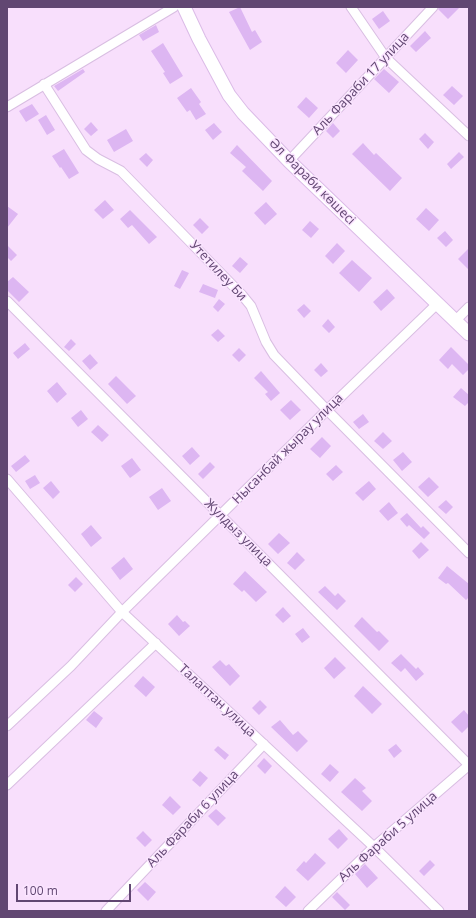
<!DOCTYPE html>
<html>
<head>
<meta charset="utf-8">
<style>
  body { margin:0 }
  #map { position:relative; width:476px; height:918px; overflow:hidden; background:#f8dffc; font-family:"Open Sans",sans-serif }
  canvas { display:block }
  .frame { position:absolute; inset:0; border:8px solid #614772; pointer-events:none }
  .scale { position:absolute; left:16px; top:884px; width:115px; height:18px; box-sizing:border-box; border:2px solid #614772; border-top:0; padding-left:5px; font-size:12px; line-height:14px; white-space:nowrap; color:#614772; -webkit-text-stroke:3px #fbe5ff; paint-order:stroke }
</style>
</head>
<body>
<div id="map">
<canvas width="476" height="918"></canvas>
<div class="frame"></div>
<div class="scale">100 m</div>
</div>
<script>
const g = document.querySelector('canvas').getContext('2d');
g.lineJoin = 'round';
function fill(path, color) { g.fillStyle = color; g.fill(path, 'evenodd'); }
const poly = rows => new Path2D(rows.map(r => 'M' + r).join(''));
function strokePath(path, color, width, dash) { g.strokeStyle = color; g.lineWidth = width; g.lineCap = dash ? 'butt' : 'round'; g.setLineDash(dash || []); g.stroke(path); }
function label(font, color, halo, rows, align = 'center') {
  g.font = font + ' "Open Sans",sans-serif'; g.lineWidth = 3; g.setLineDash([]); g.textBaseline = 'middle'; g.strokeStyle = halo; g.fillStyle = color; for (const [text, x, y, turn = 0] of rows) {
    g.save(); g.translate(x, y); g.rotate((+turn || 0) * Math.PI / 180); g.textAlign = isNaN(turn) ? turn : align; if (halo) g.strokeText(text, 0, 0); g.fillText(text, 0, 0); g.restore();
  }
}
const building = poly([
  [240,7,252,32,255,30,262,42,250,50,229,12],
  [439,7,460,7,448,19,438,9],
  [383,11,390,21,379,29,372,19],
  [156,25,159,32,143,41,139,35],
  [425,31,431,38,416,52,410,46],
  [163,43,183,76,170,84,163,73,165,72,151,51],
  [348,50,358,60,346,73,336,63],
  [83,69,85,72,58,91,54,86],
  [384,69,399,82,389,93,374,79],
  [452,86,463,96,454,105,443,95],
  [191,88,201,102,199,104,206,114,196,120,190,110,187,112,177,98],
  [306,97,318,108,309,118,297,107],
  [32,104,39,114,26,122,19,111],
  [46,115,55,130,47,135,38,120],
  [91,122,98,130,91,136,84,129],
  [214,123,222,132,213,140,205,130],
  [333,123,340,131,333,138,326,131],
  [126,129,133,141,114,152,107,140],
  [425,133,434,142,428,149,419,139],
  [363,143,374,155,376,153,402,178,390,191,352,154],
  [237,145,272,181,263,191,242,171,246,167,230,153],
  [64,149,79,173,69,179,61,167,60,168,52,156],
  [459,152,464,157,451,169,447,164],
  [146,153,153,160,147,167,139,159],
  [105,200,114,210,103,219,94,210],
  [266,202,277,214,265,225,254,213],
  [7,206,18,214,7,228],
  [426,208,439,220,429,231,416,219],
  [130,210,157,237,149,244,132,225,128,228,120,219],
  [200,218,209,227,202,234,193,225],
  [310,221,319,229,311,238,302,230],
  [445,231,453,240,446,247,437,238],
  [337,243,345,251,333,264,325,256],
  [7,245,17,255,11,261,7,257],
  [469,248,469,270,458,259],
  [240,257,248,264,240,273,232,266],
  [352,260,372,278,359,292,339,273],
  [182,270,189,273,180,289,174,286],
  [13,277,29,292,19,302,7,290,7,282],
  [203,284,218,290,215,298,199,292],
  [387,289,395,298,381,311,373,302],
  [219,299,225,304,218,312,213,307],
  [304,304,311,311,304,318,297,310],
  [328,319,335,327,329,333,322,326],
  [218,329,225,336,218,342,211,335],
  [71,339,76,344,69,351,64,347],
  [25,343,30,349,18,359,13,353],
  [451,347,469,365,469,369,463,375,452,364,448,369,439,360],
  [239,348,246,355,239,362,232,355],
  [90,354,98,363,90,370,82,361],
  [321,363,328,371,321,377,314,370],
  [261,371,280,393,271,401,265,394,268,392,254,378],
  [116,376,136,396,127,404,108,384],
  [57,382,67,394,57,403,47,391],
  [461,388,469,395,469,402,465,406,453,397],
  [291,400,301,410,290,420,280,410],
  [81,410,88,419,78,427,71,418],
  [363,414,369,422,359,429,353,422],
  [98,425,109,435,102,442,91,432],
  [383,432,392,441,383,449,374,441],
  [322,437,331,446,320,458,310,449],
  [192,447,200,456,190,465,182,456],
  [403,452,412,462,402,471,393,460],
  [25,455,30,461,16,472,11,466],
  [132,458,141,470,130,478,121,466],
  [210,462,215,467,203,479,198,474],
  [336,465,343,472,333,481,326,474],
  [35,475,40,483,30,489,25,481],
  [429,477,439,487,428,497,418,487],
  [51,481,60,492,53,499,43,488],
  [369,481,376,489,363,501,355,493],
  [162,488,171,501,158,510,149,497],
  [446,500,453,507,446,514,438,507],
  [389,502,398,513,388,521,379,511],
  [407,513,421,528,423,526,430,533,424,539,409,525,407,527,400,519],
  [91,525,102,538,91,547,81,534],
  [279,533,290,543,278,554,268,544],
  [421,542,429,550,419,559,412,551],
  [297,552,305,560,295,570,287,563],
  [124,557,133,569,120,580,111,568],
  [447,566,469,584,469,597,466,600,448,583,446,584,438,578],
  [245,571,267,592,256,602,244,590,242,592,233,584],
  [76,577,83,584,75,592,68,585],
  [325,586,335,596,338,593,346,601,337,610,318,592],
  [283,607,291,616,283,623,275,615],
  [177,615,183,622,185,621,190,626,179,636,168,624],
  [362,617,377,632,379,631,389,641,379,651,354,626],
  [303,628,310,637,302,643,295,634],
  [401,654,416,669,418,667,424,674,416,681,405,668,401,672,391,663],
  [335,657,346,668,334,679,324,668],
  [220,660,226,666,229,664,240,676,230,686,212,667],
  [143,676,155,687,146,697,134,686],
  [363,686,382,704,372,714,354,696],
  [260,700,267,707,259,715,252,708],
  [464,710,469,716,469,726,462,733,451,722],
  [94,711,103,718,96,728,86,720],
  [280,720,293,735,298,731,308,741,297,752,271,727],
  [396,744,402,751,394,758,388,750],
  [218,746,229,755,225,760,214,750],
  [264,758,272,766,265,774,257,766],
  [330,764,339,772,330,782,321,774],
  [200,771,208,778,200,787,192,780],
  [355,778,366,788,362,791,372,801,362,811,341,792],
  [170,796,181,807,173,815,162,805],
  [216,809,226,818,218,826,208,816],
  [339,829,348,839,338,849,328,839],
  [143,831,152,840,145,847,136,838],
  [315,853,326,863,308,881,296,870,304,861,306,863],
  [430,860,435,865,424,876,419,871],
  [365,864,378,878,367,888,355,874],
  [145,882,156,892,148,901,137,890],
  [285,886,296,897,286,907,275,897],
  [337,892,350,905,345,910,332,897]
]);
const street = poly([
  [351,7,386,58,469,136],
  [44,84,86,150,98,159,121,171,242,295,251,306,266,342,274,355,327,410,469,553],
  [7,107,174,7],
  [289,161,433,7],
  [7,301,469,765],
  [455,321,469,307],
  [7,479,122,612,374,847,439,911],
  [7,726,71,666,122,612,327,410,437,304],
  [7,785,156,643],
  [106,911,264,744],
  [308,911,374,847,469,765]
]);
const secondary = poly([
  [184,7,199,39,229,95,243,113,289,161,469,334]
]);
const streetNames = [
  ["Аль Фараби 17 улица",361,84,-47],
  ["Әл Фараби көшесі",312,182,45],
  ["Утетилеу Би",218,271,47],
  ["Нысанбай жырау улица",288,449,-45],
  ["Жулдыз улица",238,533,45],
  ["Талаптан улица",217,701,43],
  ["Аль Фараби 6 улица",193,819,-47],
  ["Аль Фараби 5 улица",388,837,-42]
];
fill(building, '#ddb6f2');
strokePath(street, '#d9bee2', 11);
strokePath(secondary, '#dbbbe7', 15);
strokePath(street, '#fff', 9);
strokePath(secondary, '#fff', 13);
label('13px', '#614772', '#fbe5ff', streetNames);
</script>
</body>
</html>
